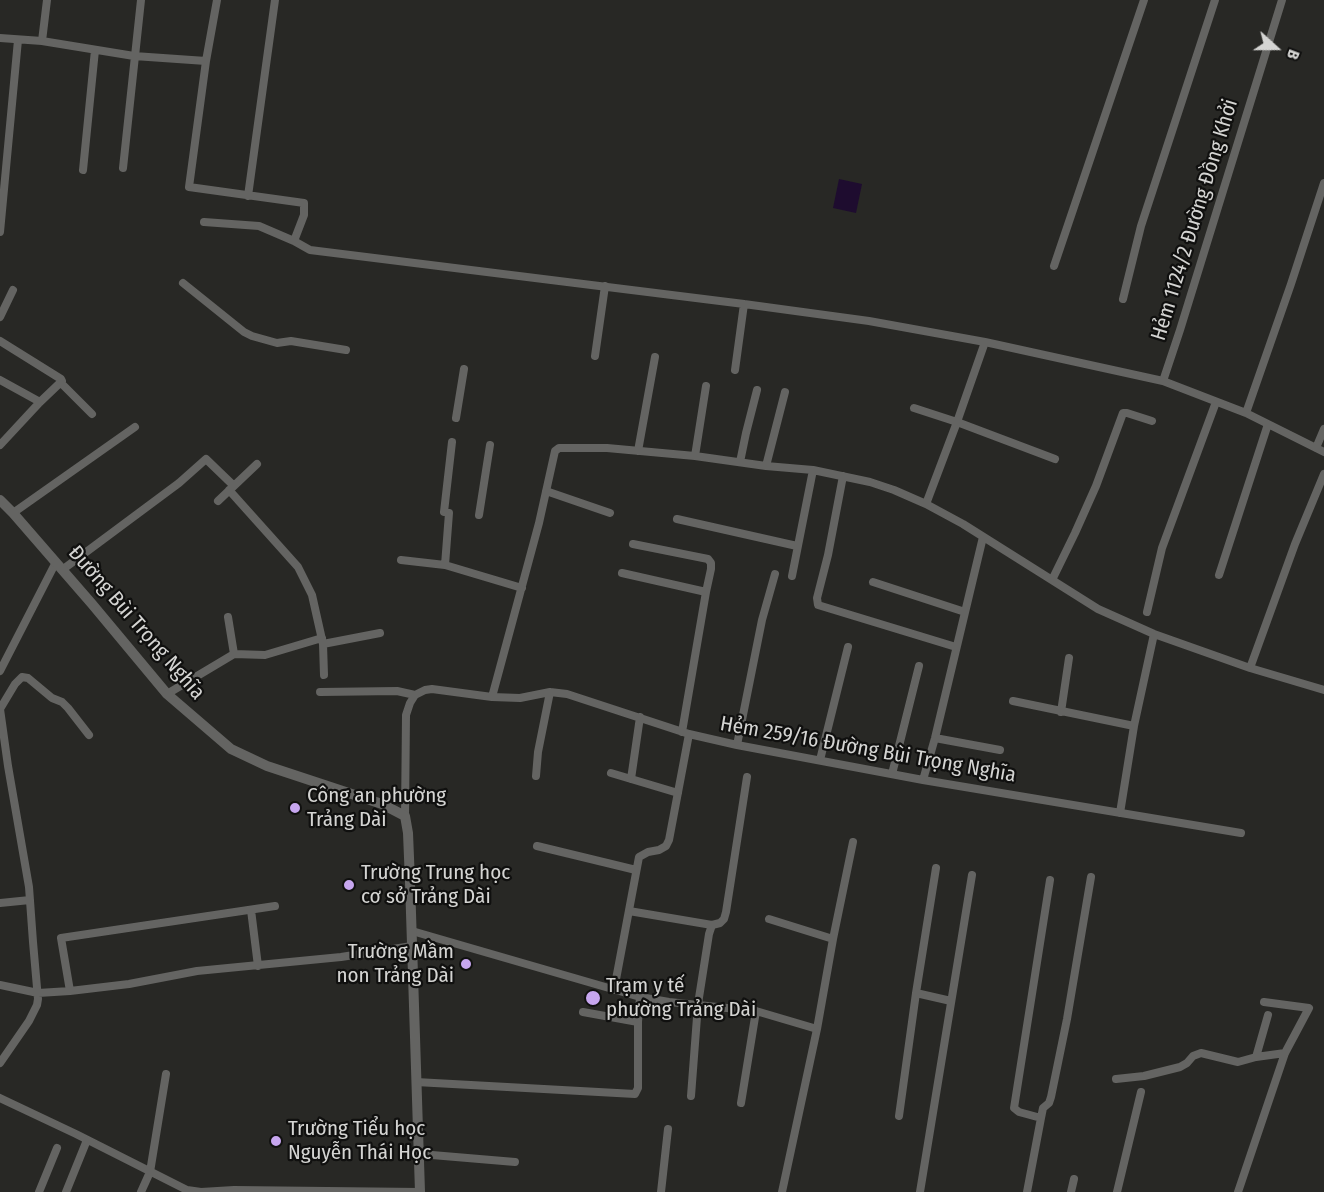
<!DOCTYPE html>
<html>
<head>
<meta charset="utf-8">
<style>
  body { margin:0 }
  #map { position:relative; width:1324px; height:1192px; overflow:hidden; background:#282825; font-family:"Fira Sans Condensed",sans-serif }
  canvas { display:block }
  .north { position:absolute; left:1246px; top:18px; width:60px; height:60px; -webkit-text-stroke:4px #10100f; paint-order:stroke; rotate:111deg; font-size:16px; font-weight:700; line-height:24px; text-align:center; color:#d4d4d2 }
  .north::after { content:''; display:block; margin:auto; width:21px; height:27px; background:#d4d4d2; clip-path:polygon(50% 0,100% 100%,50% 72%,0 100%) }
</style>
</head>
<body>
<div id="map">
<canvas width="1324" height="1192"></canvas>
<div class="north">B</div>
</div>
<script>
const g = document.querySelector('canvas').getContext('2d');
g.lineJoin = 'round';
function fill(path, color) { g.fillStyle = color; g.fill(path, 'evenodd'); }
const poly = rows => new Path2D(rows.map(r => 'M' + r).join(''));
function strokePath(path, color, width, dash) { g.strokeStyle = color; g.lineWidth = width; g.lineCap = dash ? 'butt' : 'round'; g.setLineDash(dash || []); g.stroke(path); }
function label(font, color, halo, rows, align = 'center') {
  g.font = font + ' "Fira Sans Condensed",sans-serif'; g.lineWidth = 4.5; g.setLineDash([]); g.textBaseline = 'middle'; g.strokeStyle = halo; g.fillStyle = color; for (const [text, x, y, turn = 0] of rows) {
    g.save(); g.translate(x, y); g.rotate((+turn || 0) * Math.PI / 180); g.textAlign = isNaN(turn) ? turn : align; if (halo) g.strokeText(text, 0, 0); g.fillText(text, 0, 0); g.restore();
  }
}
const water = poly([
  [839,179,862,184,856,213,833,208]
]);
const minor = poly([
  [217,0,206,61,189,187,304,203,304,215,294,241,310,250,744,304,869,321,985,342,1163,381,1246,413,1324,452],
  [0,38,42,41,134,56,206,61],
  [42,41,47,0],
  [123,168,141,0],
  [83,170,95,50],
  [248,196,275,0],
  [204,222,259,226,294,241],
  [0,232,18,40],
  [1054,266,1144,0],
  [183,283,244,332,252,336,277,343,291,341,346,350],
  [1123,299,1141,226,1215,0],
  [0,317,13,290],
  [0,341,61,379,62,381,40,402,0,445],
  [595,356,605,286],
  [735,370,744,304],
  [0,380,40,402],
  [1163,381,1180,330,1282,0],
  [61,383,92,414],
  [914,408,957,422,1055,459],
  [1246,413,1291,284,1324,183],
  [456,418,464,369],
  [1316,448,1324,429],
  [638,451,655,357],
  [695,456,706,386],
  [740,462,746,433,757,390],
  [766,466,785,392],
  [843,476,828,555,817,598,818,605,956,647],
  [229,490,298,567,312,595,323,644,324,675],
  [546,491,610,513],
  [218,501,257,464],
  [926,504,957,422,985,342],
  [444,512,452,442],
  [13,513,135,427],
  [449,513,445,565,522,588],
  [479,515,490,445],
  [677,519,797,546],
  [633,544,708,559,711,563,711,569,706,592,682,732],
  [401,560,445,565],
  [62,570,179,483,206,459,234,486],
  [622,573,706,592],
  [1219,575,1268,424],
  [792,576,813,470],
  [1052,580,1075,533,1096,486,1123,413,1127,413,1152,421],
  [873,582,965,612],
  [1147,612,1162,548,1216,402],
  [228,617,234,654],
  [323,644,380,633],
  [1250,668,1295,544,1324,474],
  [0,671,56,562],
  [320,692,397,691,415,695],
  [167,694,234,654,265,655,322,638],
  [492,697,520,698,550,692,567,694,689,734,737,745,923,780,1241,833],
  [1013,701,1134,726],
  [0,709,8,766,29,887,33,942,38,999,37,1005,29,1021,0,1063],
  [0,709,15,684,22,677,28,678,52,698,62,702,68,708,89,735],
  [1061,712,1069,658],
  [935,738,1000,750],
  [737,745,762,620,775,574],
  [820,760,848,647],
  [611,773,678,793],
  [892,774,919,666],
  [536,776,538,752,550,692],
  [631,779,640,717],
  [923,780,935,738,983,537],
  [1120,813,1134,726,1154,634],
  [405,816,406,715,410,703,415,695,425,690,432,689,492,697,539,523,555,451,559,448,607,448,695,456,766,466,813,470,870,482,894,490,926,504,963,524,1098,609,1154,634,1250,668,1324,690],
  [537,846,636,870],
  [0,903,30,900],
  [251,910,258,966],
  [629,911,712,925],
  [769,919,833,939],
  [412,931,640,997,669,1002,756,1011,817,1029],
  [0,985,38,993,70,991,129,984,197,971,341,957,412,946],
  [614,990,639,857,648,852,659,850,666,846,669,840,689,734],
  [70,991,61,938,275,906],
  [916,993,951,1001],
  [583,1012,638,1022],
  [1256,1057,1268,1015],
  [1116,1079,1144,1076,1180,1067,1187,1063,1193,1056,1201,1053,1238,1062,1256,1057,1285,1053],
  [416,1082,635,1094,638,1088,638,1022,640,997],
  [691,1096,698,1004,709,934,712,925,720,923,724,919,726,912,747,777],
  [0,1098,76,1134,187,1190,201,1192,234,1190,420,1192],
  [741,1103,756,1011],
  [899,1116,916,993,936,868],
  [1041,1118,1043,1108,1049,1103,1051,1097,1067,1019,1091,877],
  [420,1154,515,1162],
  [39,1192,57,1148],
  [66,1192,87,1140],
  [141,1192,150,1172,166,1074],
  [661,1192,668,1129],
  [782,1192,817,1029,833,939,853,842],
  [920,1192,972,875],
  [1027,1192,1041,1118,1019,1112,1014,1108,1050,880],
  [1071,1192,1074,1179],
  [1117,1192,1141,1092],
  [1238,1192,1285,1053,1309,1008,1264,1002]
]);
const tertiary = poly([
  [0,500,13,513,92,604,167,694,231,749,267,766,382,804,405,816,408,833,410,882,420,1192]
]);
const markers = [
  [295,808,6,"#c7a6ef"],
  [349,885,6,"#c7a6ef"],
  [466,964,6,"#c7a6ef"],
  [593,998,8,"#c7a6ef"],
  [276,1141,6,"#c7a6ef"]
];
const streetNames = [
  ["Hẻm 1124/2 Đường Đồng Khởi",1195,220,-73],
  ["Đường Bùi Trọng Nghĩa",136,623,49],
  ["Hẻm 259/16 Đường Bùi Trọng Nghĩa",868,750,10]
];
const poiNames = [
  ["Công an phường",307,796],
  ["Trảng Dài",307,820],
  ["Trường Trung học",361,873],
  ["cơ sở Trảng Dài",361,897],
  ["Trường Mầm",454,952,"right"],
  ["non Trảng Dài",454,976,"right"],
  ["Trạm y tế",606,986],
  ["phường Trảng Dài",606,1010],
  ["Trường Tiểu học",288,1129],
  ["Nguyễn Thái Học",288,1153]
];
fill(water, '#1e0c2f');
strokePath(minor, '#646462', 8);
strokePath(tertiary, '#646462', 10);
for (const [x, y, r, color] of markers) { const dot = new Path2D(); dot.arc(x, y, r, 0, 2 * Math.PI); g.fillStyle = color; g.fill(dot); strokePath(dot, '#10100f', 2); }
label('21px', '#d4d4d2', '#10100f', streetNames);
label('21px', '#d4d4d2', '#10100f', poiNames, 'left');
</script>
</body>
</html>
